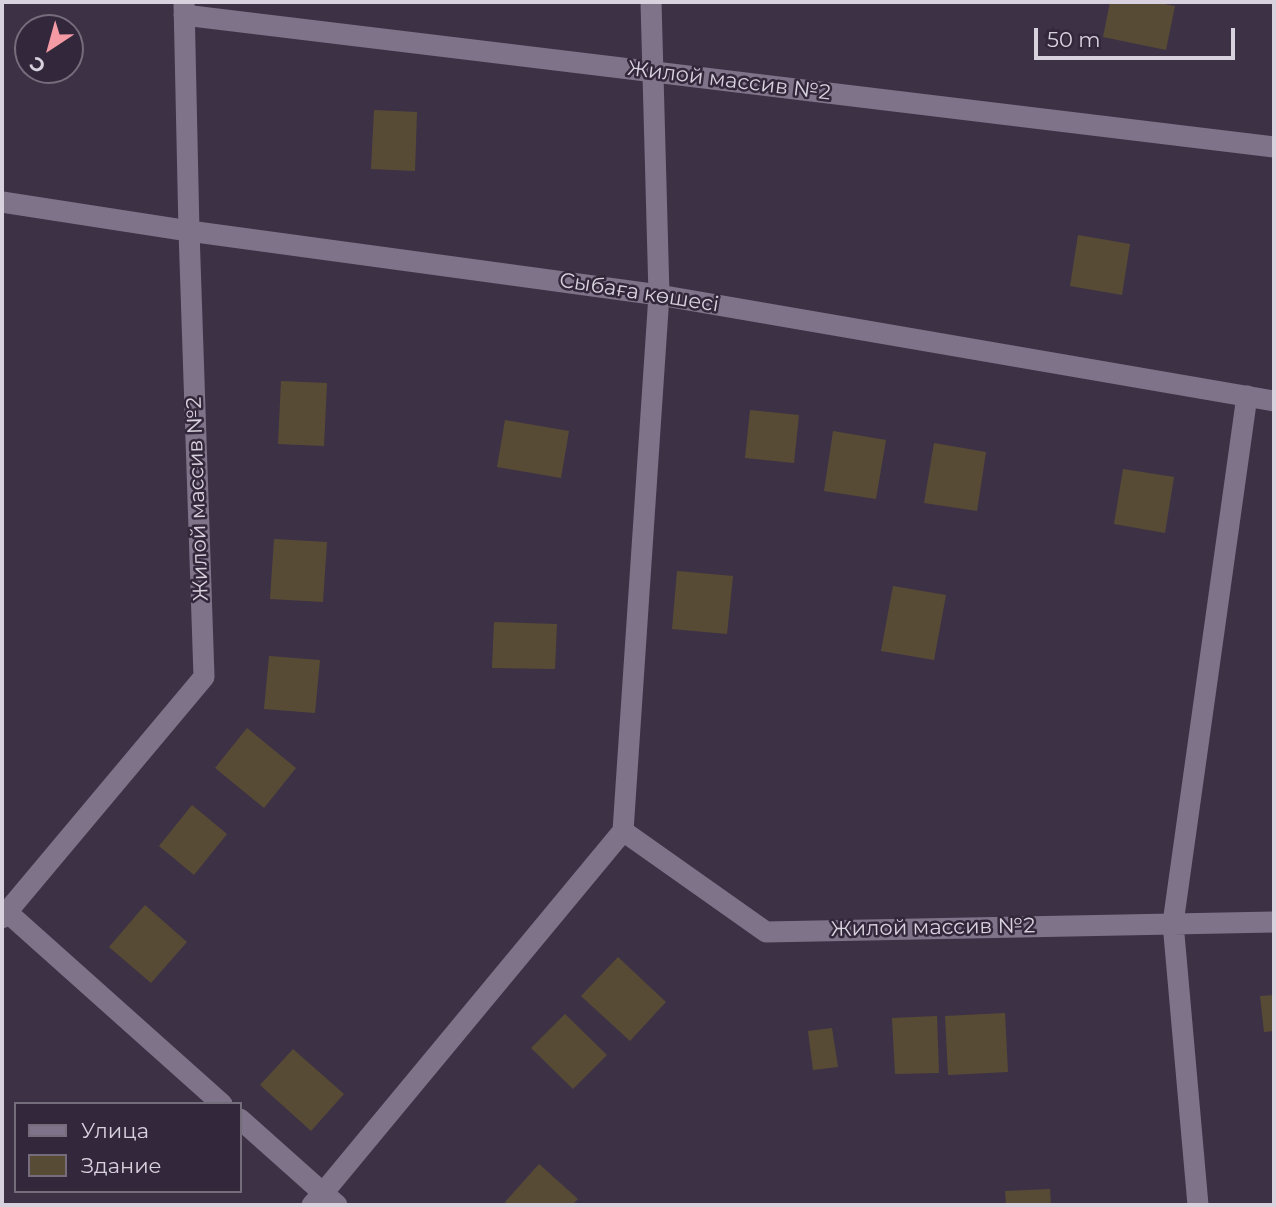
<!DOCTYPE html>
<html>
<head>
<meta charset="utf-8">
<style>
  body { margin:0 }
  #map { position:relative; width:1276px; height:1207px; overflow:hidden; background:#3d3245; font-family:Montserrat,sans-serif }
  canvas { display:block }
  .frame { position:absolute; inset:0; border:4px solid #d8d1de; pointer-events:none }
  .legend { position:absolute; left:14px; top:1102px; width:228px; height:91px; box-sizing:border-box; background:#33283b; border:2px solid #756c7c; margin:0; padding:9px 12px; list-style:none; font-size:21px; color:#d8d1de }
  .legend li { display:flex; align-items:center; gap:14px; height:35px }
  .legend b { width:35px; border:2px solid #756c7c }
  .north { position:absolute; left:14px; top:14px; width:70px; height:70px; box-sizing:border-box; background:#33283b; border:2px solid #756c7c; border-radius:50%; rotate:216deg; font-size:19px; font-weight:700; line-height:28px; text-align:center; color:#d8d1de }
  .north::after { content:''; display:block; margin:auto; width:24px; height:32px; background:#f49aa5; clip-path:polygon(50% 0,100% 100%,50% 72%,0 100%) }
  .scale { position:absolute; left:1034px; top:28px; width:201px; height:32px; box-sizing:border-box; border:4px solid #d8d1de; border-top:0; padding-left:9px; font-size:21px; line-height:24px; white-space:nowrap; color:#d8d1de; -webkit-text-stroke:5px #33283b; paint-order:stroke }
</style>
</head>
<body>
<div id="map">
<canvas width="1276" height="1207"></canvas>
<div class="frame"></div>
<ul class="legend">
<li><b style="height:9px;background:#7f7389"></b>Улица</li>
<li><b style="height:19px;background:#584b36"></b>Здание</li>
</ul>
<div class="north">С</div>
<div class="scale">50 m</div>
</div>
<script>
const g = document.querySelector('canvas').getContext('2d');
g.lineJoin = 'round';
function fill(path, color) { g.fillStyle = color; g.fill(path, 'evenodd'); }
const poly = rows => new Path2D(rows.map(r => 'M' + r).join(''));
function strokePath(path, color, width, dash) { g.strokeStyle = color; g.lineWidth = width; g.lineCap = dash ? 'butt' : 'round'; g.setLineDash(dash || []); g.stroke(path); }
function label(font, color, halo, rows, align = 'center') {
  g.font = font + ' Montserrat,sans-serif'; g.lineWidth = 5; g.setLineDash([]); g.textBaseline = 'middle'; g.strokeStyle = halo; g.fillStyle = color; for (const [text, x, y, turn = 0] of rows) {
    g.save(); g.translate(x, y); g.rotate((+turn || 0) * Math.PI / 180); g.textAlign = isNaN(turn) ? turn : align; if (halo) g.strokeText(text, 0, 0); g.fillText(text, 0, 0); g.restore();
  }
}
const building = poly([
  [1110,2,1154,2,1175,6,1166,50,1103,37],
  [374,110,417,112,415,171,371,169],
  [1078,235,1130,244,1122,295,1070,286],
  [281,381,327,383,324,446,278,444],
  [750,410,799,415,794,463,745,458],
  [505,420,569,431,561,478,497,467],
  [833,431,886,440,876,499,824,491],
  [934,443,986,452,977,511,924,503],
  [1123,469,1174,477,1165,533,1114,524],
  [274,539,327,542,323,602,270,599],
  [677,571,733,576,727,634,672,629],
  [893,586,946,595,934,660,881,651],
  [494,622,557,624,555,669,492,668],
  [269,656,320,660,315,713,264,709],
  [247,728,296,768,264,808,215,768],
  [192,805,227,834,194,875,159,846],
  [145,905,187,942,151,983,109,947],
  [618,957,666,1002,630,1041,581,996],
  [1274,995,1274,1031,1264,1032,1260,996],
  [1005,1013,1008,1072,948,1075,945,1016],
  [565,1014,607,1055,573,1089,531,1048],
  [937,1016,939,1073,895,1074,892,1018],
  [832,1028,838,1067,813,1070,808,1031],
  [293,1049,344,1094,311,1131,260,1085],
  [539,1164,578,1199,572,1205,508,1205,505,1202],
  [1050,1189,1051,1205,1006,1205,1005,1191]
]);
const minor = poly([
  [184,15,1274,147],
  [623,831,659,295,651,2],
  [7,912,222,1104],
  [2,918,204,677,189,231,184,2],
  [240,1119,323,1193,623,831,766,932,1274,922],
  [312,1205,323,1193,337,1205],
  [1198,1205,1173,923,1247,396]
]);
const tertiary = poly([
  [2,202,189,231,659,295,1274,401]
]);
const streetNames = [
  ["Жилой массив №2",729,81,7],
  ["Сыбаға көшесі",639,293,9],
  ["Жилой массив №2",198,499,-92],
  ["Жилой массив №2",933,928,-1]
];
fill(building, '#584b36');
strokePath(minor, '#7f7389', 21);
strokePath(tertiary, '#7f7389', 21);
label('21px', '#d8d1de', '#33283b', streetNames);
</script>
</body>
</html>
